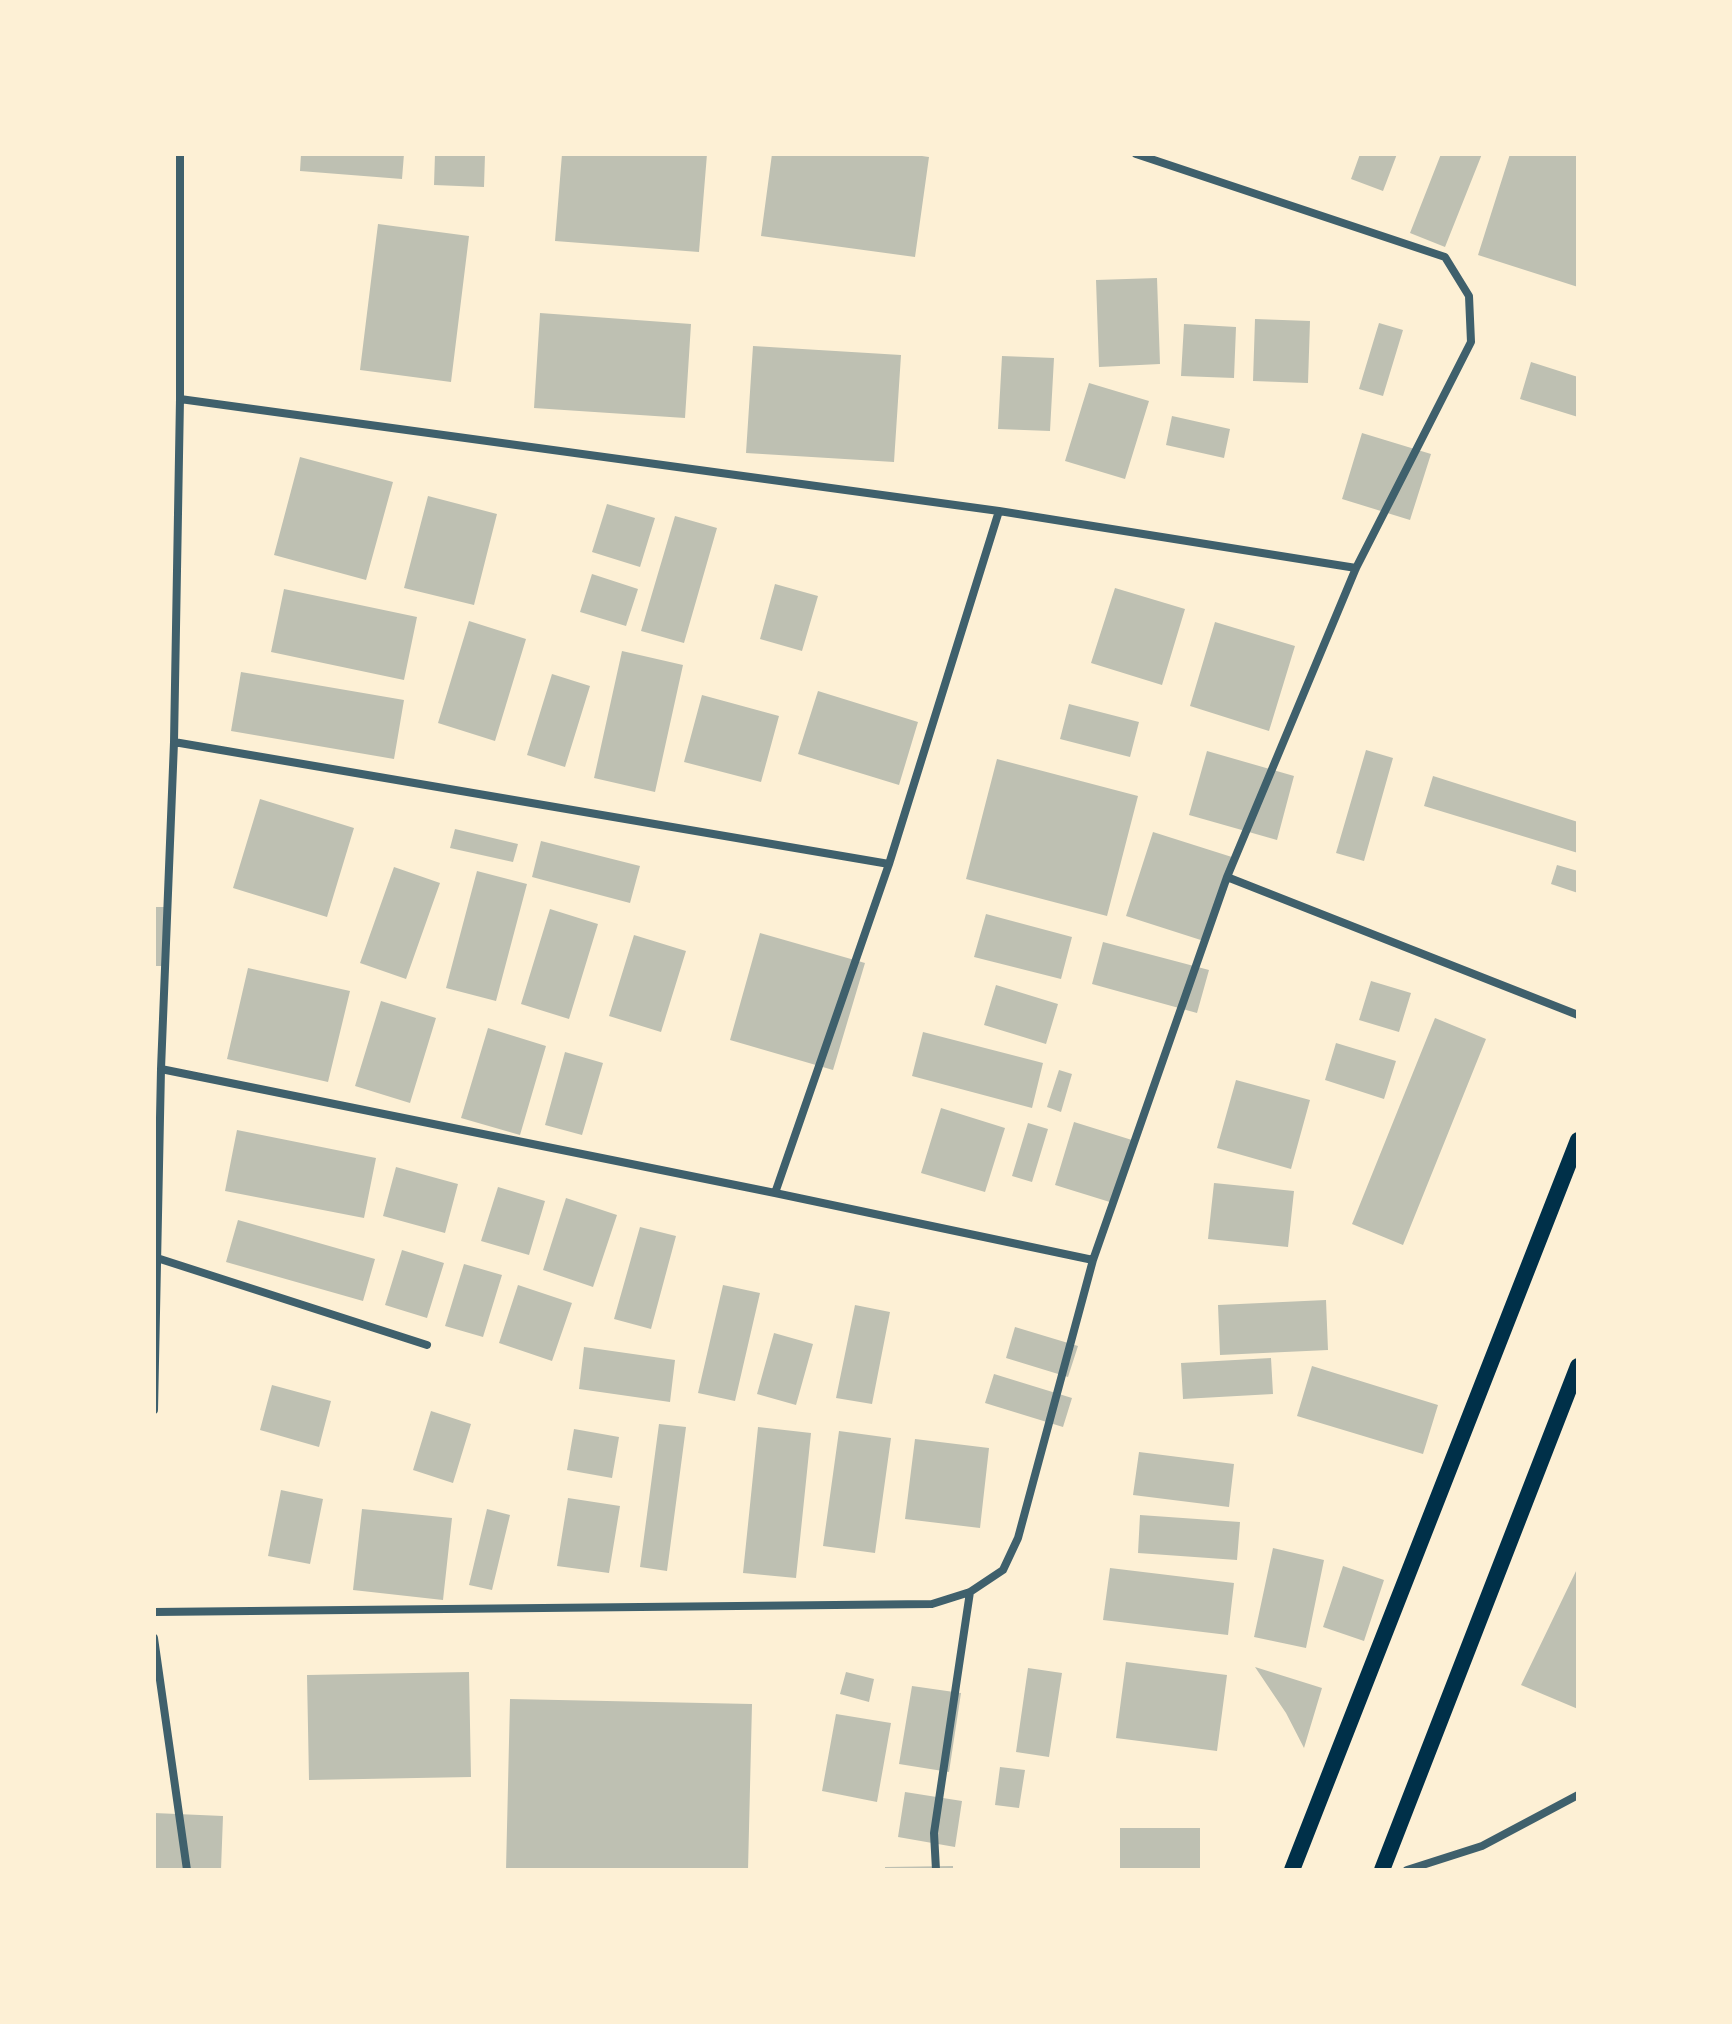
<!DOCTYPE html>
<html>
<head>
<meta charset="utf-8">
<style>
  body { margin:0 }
  #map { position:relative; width:1732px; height:2024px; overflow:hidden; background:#fdf0d5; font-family:"IBM Plex Sans",sans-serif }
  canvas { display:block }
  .frame { position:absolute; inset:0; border:156px solid #fdf0d5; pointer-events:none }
</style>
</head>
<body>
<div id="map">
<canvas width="1732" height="2024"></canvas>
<div class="frame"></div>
</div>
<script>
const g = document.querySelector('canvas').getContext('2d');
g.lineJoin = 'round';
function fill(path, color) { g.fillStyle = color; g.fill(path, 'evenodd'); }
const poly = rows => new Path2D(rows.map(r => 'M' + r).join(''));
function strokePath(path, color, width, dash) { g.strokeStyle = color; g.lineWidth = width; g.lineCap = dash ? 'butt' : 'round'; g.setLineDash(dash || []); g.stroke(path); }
const building = poly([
  [301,154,404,154,402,179,300,171],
  [435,154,485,154,484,187,434,185],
  [562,154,707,154,699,252,555,241],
  [772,154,908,154,929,157,915,257,761,236],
  [1360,154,1397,154,1383,191,1351,179],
  [1441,154,1482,154,1445,247,1410,233],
  [1510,154,1578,154,1578,287,1478,255],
  [378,224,469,236,451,382,360,370],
  [1157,278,1160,364,1099,367,1096,280],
  [540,313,691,324,685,418,534,408],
  [1255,319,1310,321,1308,383,1253,381],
  [1379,323,1403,330,1383,396,1359,389],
  [1184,324,1236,327,1234,378,1181,376],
  [753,346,901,355,894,462,746,453],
  [1002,356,1054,358,1050,431,998,429],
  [1531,362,1578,377,1578,417,1520,399],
  [1089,383,1149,401,1125,479,1065,461],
  [1172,416,1230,429,1224,458,1166,445],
  [1362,433,1431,454,1410,520,1342,499],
  [300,457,393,482,366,580,274,555],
  [428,496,497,514,474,605,404,588],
  [607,504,655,518,640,567,592,552],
  [675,516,717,528,684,643,641,631],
  [592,574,638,589,626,626,580,612],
  [775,584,818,596,802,651,760,639],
  [1115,588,1185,609,1162,685,1091,663],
  [284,589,417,617,404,680,271,652],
  [469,621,526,639,495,741,438,723],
  [1215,622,1295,646,1269,731,1190,706],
  [622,651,683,665,655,792,594,778],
  [241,672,404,700,394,759,231,731],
  [552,674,590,686,565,767,527,755],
  [818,691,918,722,899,785,798,754],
  [702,695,779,716,761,782,684,762],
  [1069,704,1139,722,1130,757,1060,739],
  [1366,750,1393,758,1364,861,1336,853],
  [1207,751,1294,776,1277,840,1189,815],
  [997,759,1138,796,1107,916,966,879],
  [1433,776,1578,822,1578,853,1424,806],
  [260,799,354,828,327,917,233,888],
  [455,829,518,844,513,862,450,848],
  [1153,832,1235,858,1207,942,1126,916],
  [541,841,640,866,630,903,532,877],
  [1557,865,1578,871,1578,893,1551,884],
  [394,867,440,883,406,979,360,963],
  [477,871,527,884,496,1001,446,988],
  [154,907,164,907,162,966,154,966],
  [550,909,598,924,569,1019,521,1004],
  [986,914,1072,937,1061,979,974,957],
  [760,933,865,963,833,1070,730,1040],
  [634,935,686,951,661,1032,609,1016],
  [1103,942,1209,970,1197,1013,1092,984],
  [248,968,350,991,328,1082,227,1059],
  [1371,981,1411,993,1399,1032,1359,1020],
  [996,985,1058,1004,1046,1044,984,1025],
  [381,1001,436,1018,410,1103,355,1086],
  [1435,1018,1486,1039,1403,1245,1352,1224],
  [488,1028,546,1046,520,1135,461,1118],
  [923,1032,1043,1063,1032,1108,912,1076],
  [1336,1043,1396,1061,1384,1099,1325,1080],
  [565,1052,603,1063,582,1135,545,1125],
  [1059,1070,1072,1074,1061,1112,1047,1107],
  [1236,1080,1310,1100,1291,1169,1217,1148],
  [941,1108,1005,1128,985,1192,921,1173],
  [1074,1122,1132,1140,1113,1203,1055,1185],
  [1028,1123,1048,1129,1032,1182,1012,1176],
  [237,1130,376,1158,364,1218,225,1191],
  [396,1167,458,1184,445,1233,383,1216],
  [1214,1183,1294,1191,1288,1247,1208,1239],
  [498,1187,545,1201,529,1255,481,1241],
  [566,1198,617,1215,593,1287,543,1270],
  [238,1220,375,1259,363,1301,226,1262],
  [640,1227,676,1236,651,1329,614,1319],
  [402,1250,444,1263,427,1318,385,1305],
  [464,1264,502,1275,483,1337,445,1326],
  [518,1285,572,1303,552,1361,499,1343],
  [723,1285,760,1293,735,1401,698,1393],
  [1326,1300,1328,1350,1220,1355,1218,1305],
  [855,1305,890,1312,872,1404,836,1398],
  [1015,1327,1078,1346,1068,1377,1006,1358],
  [774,1333,813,1344,796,1405,757,1394],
  [584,1347,675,1360,670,1402,579,1389],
  [1271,1358,1273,1394,1183,1399,1181,1363],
  [1312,1366,1438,1405,1423,1454,1297,1416],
  [994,1374,1072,1398,1063,1427,985,1403],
  [272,1385,331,1401,319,1447,260,1430],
  [431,1411,471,1424,453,1483,413,1470],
  [659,1424,686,1427,667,1571,640,1567],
  [758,1427,811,1433,796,1578,743,1573],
  [574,1429,619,1437,612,1478,567,1470],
  [839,1431,891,1438,875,1553,823,1546],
  [915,1439,989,1448,980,1528,905,1519],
  [1139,1452,1234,1464,1229,1507,1133,1495],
  [281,1490,323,1499,310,1564,268,1556],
  [568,1498,620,1506,609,1573,557,1566],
  [362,1509,452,1518,443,1600,353,1590],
  [487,1509,510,1515,492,1590,469,1585],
  [1140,1515,1240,1522,1237,1560,1138,1553],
  [1273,1548,1324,1560,1306,1648,1254,1637],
  [1343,1566,1384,1580,1364,1641,1323,1627],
  [1578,1567,1578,1709,1521,1685],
  [1110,1568,1234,1583,1228,1635,1103,1620],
  [1126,1662,1227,1675,1217,1751,1116,1738],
  [1255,1667,1322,1688,1304,1748,1286,1713],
  [1028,1668,1062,1673,1049,1757,1016,1752],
  [469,1672,471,1777,309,1780,307,1675],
  [846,1672,874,1679,869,1702,840,1694],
  [912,1686,961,1693,949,1772,899,1764],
  [510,1699,752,1704,748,1870,506,1870],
  [836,1714,891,1723,877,1802,822,1791],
  [1000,1767,1025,1770,1019,1808,995,1805],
  [905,1792,962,1801,955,1847,898,1837],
  [154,1813,223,1816,221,1870,154,1870],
  [1120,1828,1200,1828,1200,1870,1120,1870],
  [953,1866,953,1870,885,1870,885,1867]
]);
const minor = poly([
  [180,399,999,511,1356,568],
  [174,742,889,864],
  [1227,877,1578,1015],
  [161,1069,775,1193,1093,1260],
  [775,1193,889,864,999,511],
  [157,1258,427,1345],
  [154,1410,161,1069,174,742,180,399,180,154],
  [154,1612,932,1604,970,1592,1003,1570,1018,1538,1093,1260,1227,877,1356,568,1471,342,1469,296,1445,257,1136,154],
  [154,1638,187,1870],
  [936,1870,934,1833,970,1592],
  [1407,1870,1482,1846,1578,1795]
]);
const secondary = poly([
  [1292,1870,1578,1140],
  [1382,1870,1578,1366]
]);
fill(building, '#bec0b2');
strokePath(minor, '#3f606c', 8);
strokePath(secondary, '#003049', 16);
</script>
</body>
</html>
